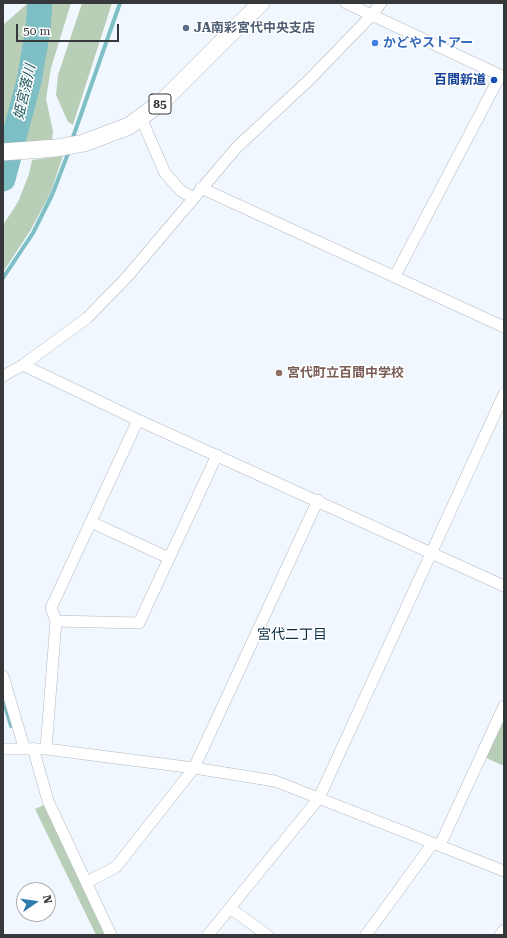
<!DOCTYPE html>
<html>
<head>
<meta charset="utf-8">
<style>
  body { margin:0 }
  #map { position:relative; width:507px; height:938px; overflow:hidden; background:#f1f7ff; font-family:"Roboto Serif",serif }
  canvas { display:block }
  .frame { position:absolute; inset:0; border:4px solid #36383b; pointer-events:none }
  .north { position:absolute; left:16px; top:882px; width:40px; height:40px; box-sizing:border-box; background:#fff; border:1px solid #afafb1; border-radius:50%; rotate:77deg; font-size:11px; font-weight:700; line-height:16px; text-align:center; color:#36383b }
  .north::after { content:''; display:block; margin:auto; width:14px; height:18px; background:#2e7bad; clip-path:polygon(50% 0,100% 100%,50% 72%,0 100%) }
  .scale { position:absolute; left:16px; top:24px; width:103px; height:18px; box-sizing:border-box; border:2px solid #36383b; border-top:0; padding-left:5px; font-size:12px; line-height:14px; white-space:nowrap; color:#36383b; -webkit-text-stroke:3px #fff; paint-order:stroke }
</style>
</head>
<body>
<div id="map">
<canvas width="507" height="938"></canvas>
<div class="frame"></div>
<div class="north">N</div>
<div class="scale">50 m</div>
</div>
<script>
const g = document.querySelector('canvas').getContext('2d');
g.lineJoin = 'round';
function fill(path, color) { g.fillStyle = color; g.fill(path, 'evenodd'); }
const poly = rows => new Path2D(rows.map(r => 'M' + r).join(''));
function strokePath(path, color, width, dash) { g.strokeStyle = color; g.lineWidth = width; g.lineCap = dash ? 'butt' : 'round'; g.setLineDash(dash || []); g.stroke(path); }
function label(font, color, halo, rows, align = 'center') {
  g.font = font + ' "Roboto Serif","Noto Sans JP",serif'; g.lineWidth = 3; g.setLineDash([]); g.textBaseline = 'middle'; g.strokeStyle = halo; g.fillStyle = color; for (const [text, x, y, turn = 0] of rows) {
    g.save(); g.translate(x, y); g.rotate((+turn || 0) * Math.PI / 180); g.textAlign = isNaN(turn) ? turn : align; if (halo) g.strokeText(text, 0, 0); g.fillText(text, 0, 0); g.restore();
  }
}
const green = poly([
  [28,3,34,3,28,59,17,103,5,143,3,143,3,25],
  [48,3,71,3,51,68,46,99,53,131,52,141,20,142,31,107],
  [82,3,112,3,73,125,68,122,56,95,58,75],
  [63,156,50,194,30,231,3,272,3,225,18,202,29,174,32,160],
  [504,714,504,766,484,757],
  [44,805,105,935,96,935,35,809]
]);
const stream = poly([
  [72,140,120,3],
  [3,278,33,233,52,195,69,151],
  [3,699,11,726]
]);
const river = poly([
  [3,179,29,81,38,30,40,3]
]);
const minor = poly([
  [346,3,504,77],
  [141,118,165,173,181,191,193,198],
  [201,188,504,327],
  [395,276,500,76],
  [23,365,138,420,504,586],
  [3,376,23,365,87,318,127,277,237,147,308,81,371,16,381,3],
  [91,522,169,558],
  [56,621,139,623,217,455],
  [3,676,24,747],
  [33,748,48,801,111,935],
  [3,749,46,749,194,768,275,781,504,871],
  [46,749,56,621,51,608,138,420],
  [440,845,504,706],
  [87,882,116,867,194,768,318,500],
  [230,908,267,935],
  [208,935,319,798,504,394],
  [366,935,433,843],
  [500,935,504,930]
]);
const primary = poly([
  [3,152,56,148,84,143,129,126,163,101,261,3]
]);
const markers = [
  [186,28,4,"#5c6f8a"],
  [375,43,4,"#3f7fe0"],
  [494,80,4,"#1a4fb4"],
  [279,373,4,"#8d6e63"]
];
const shields = [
  [160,104,22]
];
const shieldNames = [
  ["85",160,104]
];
const serviceNames = [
  ["JA南彩宮代中央支店",194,28]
];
const shopNames = [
  ["かどやストアー",383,43]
];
const transitNames = [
  ["百間新道",486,80]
];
const educationNames = [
  ["宮代町立百間中学校",287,373]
];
const waterNames = [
  ["姫宮落川",25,92,-77]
];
const neighbourhoodNames = [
  ["宮代二丁目",292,635]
];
fill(green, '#b9ceb7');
strokePath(stream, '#7ebec5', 4);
strokePath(river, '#7ebec5', 25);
strokePath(minor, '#b3b9c0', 12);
strokePath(primary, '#b3b9c0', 18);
strokePath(minor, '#fff', 11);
strokePath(primary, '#fff', 17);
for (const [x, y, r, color] of markers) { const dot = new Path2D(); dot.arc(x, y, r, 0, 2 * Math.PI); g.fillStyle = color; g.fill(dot); strokePath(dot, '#fff', 1.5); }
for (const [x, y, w] of shields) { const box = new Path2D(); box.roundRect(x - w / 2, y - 10, w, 20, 3); g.fillStyle = '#fff'; g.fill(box); strokePath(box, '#36383b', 1); }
label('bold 12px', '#36383b', null, shieldNames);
label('bold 13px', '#4e5e75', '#fff', serviceNames, 'left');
label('bold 13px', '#366cbe', '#fff', shopNames, 'left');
label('bold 13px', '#164399', '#fff', transitNames, 'right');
label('bold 13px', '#785e54', '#fff', educationNames, 'left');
label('italic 14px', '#255c61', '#fff', waterNames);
label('14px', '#092e46', '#fff', neighbourhoodNames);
</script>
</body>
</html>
